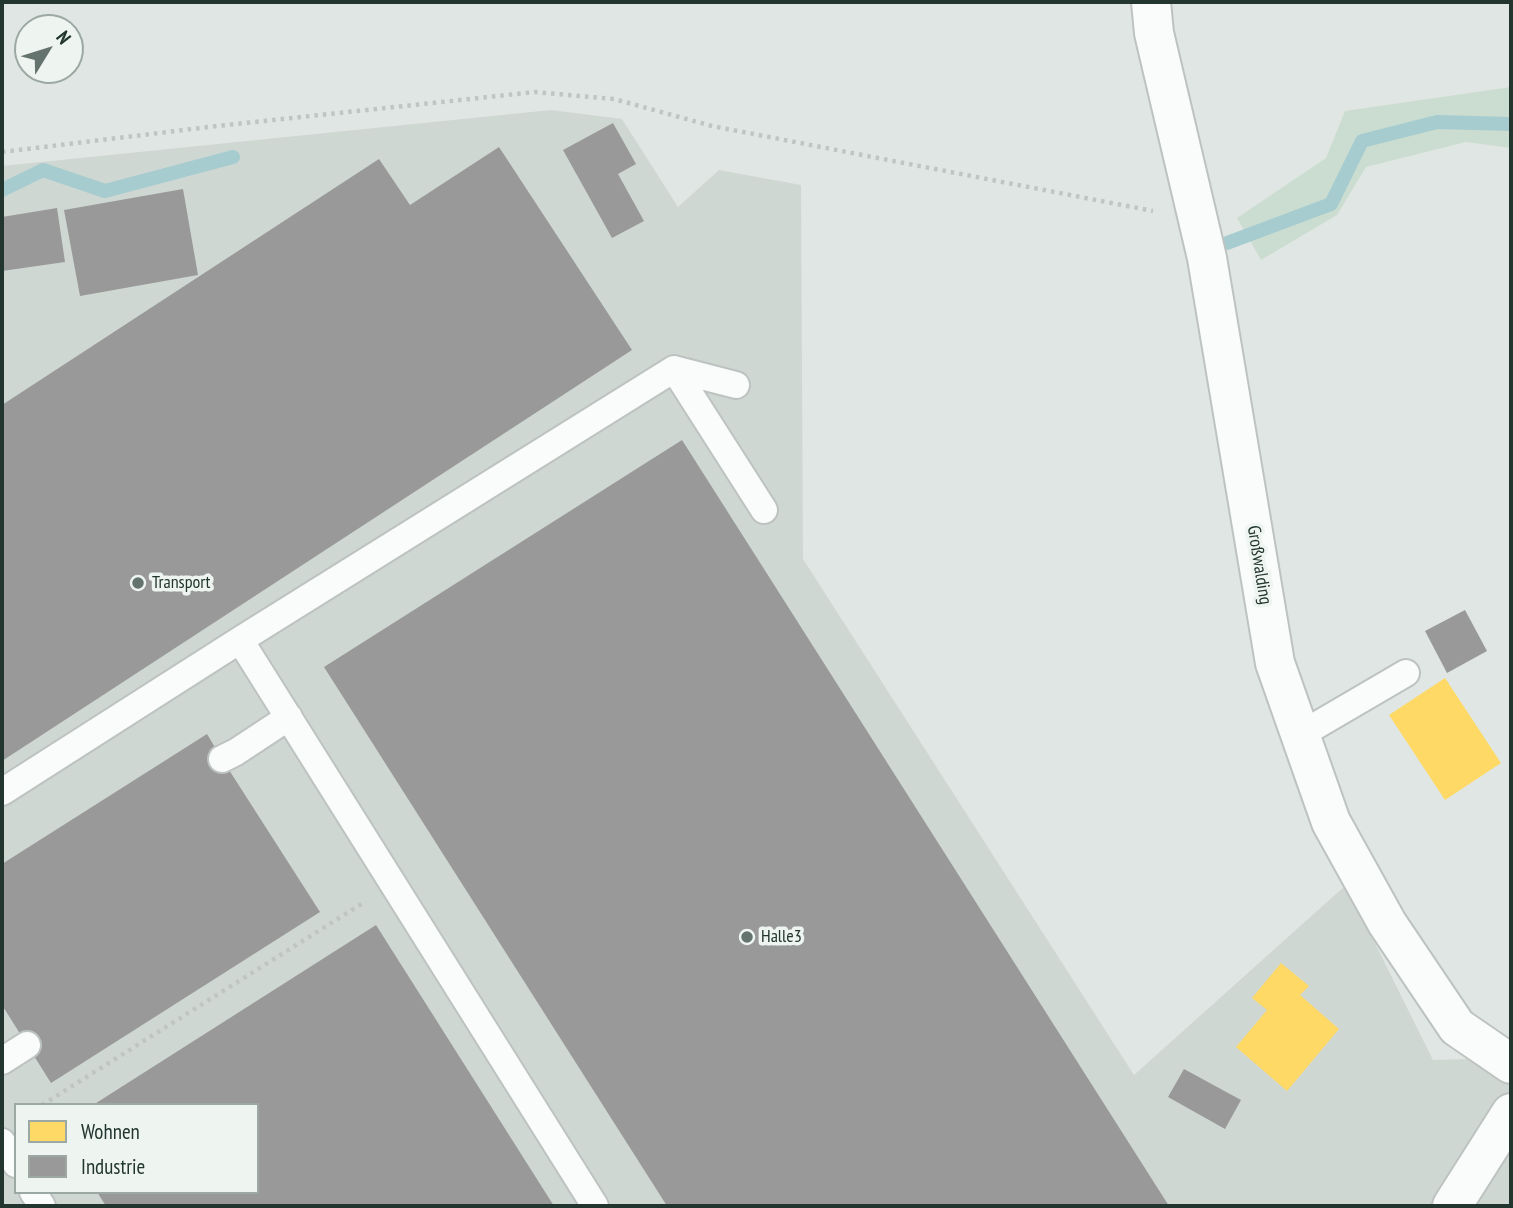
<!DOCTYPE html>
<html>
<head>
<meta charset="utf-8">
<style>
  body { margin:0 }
  #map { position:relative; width:1513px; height:1208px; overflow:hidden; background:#e0e6e3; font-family:"PT Sans Narrow",sans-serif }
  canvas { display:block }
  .frame { position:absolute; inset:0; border:4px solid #22352f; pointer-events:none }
  .legend { position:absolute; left:14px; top:1103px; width:245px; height:91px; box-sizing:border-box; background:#eef5f1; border:2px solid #9ca8a3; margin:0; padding:9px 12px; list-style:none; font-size:21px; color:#22352f }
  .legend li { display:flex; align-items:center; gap:14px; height:35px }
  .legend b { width:35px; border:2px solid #9ca8a3 }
  .north { position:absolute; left:14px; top:14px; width:70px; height:70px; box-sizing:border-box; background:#eef5f1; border:2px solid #9ca8a3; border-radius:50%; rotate:52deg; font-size:19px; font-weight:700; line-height:28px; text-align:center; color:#22352f }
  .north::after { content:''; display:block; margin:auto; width:24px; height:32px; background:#64736e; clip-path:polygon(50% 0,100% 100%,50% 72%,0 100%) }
</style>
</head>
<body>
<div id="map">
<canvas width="1513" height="1208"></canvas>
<div class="frame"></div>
<ul class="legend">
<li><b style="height:19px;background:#ffd966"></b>Wohnen</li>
<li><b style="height:19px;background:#999"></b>Industrie</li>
</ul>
<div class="north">N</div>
</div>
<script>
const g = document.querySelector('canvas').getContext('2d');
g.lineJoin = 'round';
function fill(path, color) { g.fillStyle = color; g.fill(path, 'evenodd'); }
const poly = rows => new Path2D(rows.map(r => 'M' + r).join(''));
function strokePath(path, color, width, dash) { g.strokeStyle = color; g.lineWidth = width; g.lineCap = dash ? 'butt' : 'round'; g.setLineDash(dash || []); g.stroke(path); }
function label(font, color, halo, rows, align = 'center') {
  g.font = font + ' "PT Sans Narrow",sans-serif'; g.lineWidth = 7; g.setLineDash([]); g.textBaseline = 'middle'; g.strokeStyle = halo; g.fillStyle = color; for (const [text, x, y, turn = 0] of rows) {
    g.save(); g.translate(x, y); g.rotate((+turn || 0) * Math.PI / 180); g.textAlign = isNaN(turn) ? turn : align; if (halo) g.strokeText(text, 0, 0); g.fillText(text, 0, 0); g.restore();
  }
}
const built = poly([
  [551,110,622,119,678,207,719,170,801,185,803,559,1134,1075,1346,885,1433,1060,1511,1058,1511,1206,2,1206,2,166],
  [16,1105,257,1105,257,1192,16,1192]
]);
const green = poly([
  [1511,87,1511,148,1466,142,1366,167,1337,215,1261,260,1237,218,1326,158,1345,111]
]);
const homes = poly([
  [1445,678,1501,763,1445,800,1389,715],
  [1281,963,1309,986,1300,995,1339,1029,1287,1091,1236,1047,1267,1010,1252,998]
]);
const industry = poly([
  [613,123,636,164,618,174,644,221,612,238,563,150],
  [499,147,632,350,2,761,2,405,379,159,410,205],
  [183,189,198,275,80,296,64,210],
  [57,208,65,262,2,271,2,217],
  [682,440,1169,1206,667,1206,324,667],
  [1465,610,1487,651,1447,673,1425,631],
  [207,734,222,759,320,912,51,1083,2,1005,2,864],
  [376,925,554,1206,106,1206,97,1192,257,1192,257,1105,93,1105],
  [1184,1069,1241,1100,1225,1129,1168,1097]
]);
const stream = poly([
  [2,190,43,170,105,191,233,157],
  [1227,243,1331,204,1362,141,1437,122,1511,124]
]);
const path = poly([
  [2,152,217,126,535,92,614,99,712,126,1153,211],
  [42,1105,363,903]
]);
const service = poly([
  [674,369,736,385],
  [240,640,595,1206],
  [1300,735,1406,673],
  [222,759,236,752,289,717],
  [2,792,240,640,674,369,764,510],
  [2,1061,27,1045],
  [2,1142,16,1164],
  [33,1192,42,1206]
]);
const minor = poly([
  [1151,2,1154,33,1207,258,1275,663,1331,822,1387,923,1457,1027,1511,1064],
  [1452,1206,1511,1113]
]);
const markers = [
  [138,583,7,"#64736e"],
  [747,937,7,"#64736e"]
];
const streetNames = [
  ["Großwalding",1259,565,81]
];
const poiNames = [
  ["Transport",152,583],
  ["Halle3",761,937]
];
fill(built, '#cfd7d3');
fill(green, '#cbddd0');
fill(homes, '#ffd966');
fill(industry, '#999');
strokePath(stream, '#a6cccf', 14);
strokePath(service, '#bdc3c0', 30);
strokePath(minor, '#bdc3c0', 42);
strokePath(path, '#bfc5c3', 4.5, [3.5, 5]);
strokePath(service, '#fafbfb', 26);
strokePath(minor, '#fafbfb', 38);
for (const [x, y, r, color] of markers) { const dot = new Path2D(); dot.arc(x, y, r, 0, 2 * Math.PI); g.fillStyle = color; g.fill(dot); strokePath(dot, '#eef5f1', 2.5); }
label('18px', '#22352f', '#eef5f1', streetNames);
label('18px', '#22352f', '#eef5f1', poiNames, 'left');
</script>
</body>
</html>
